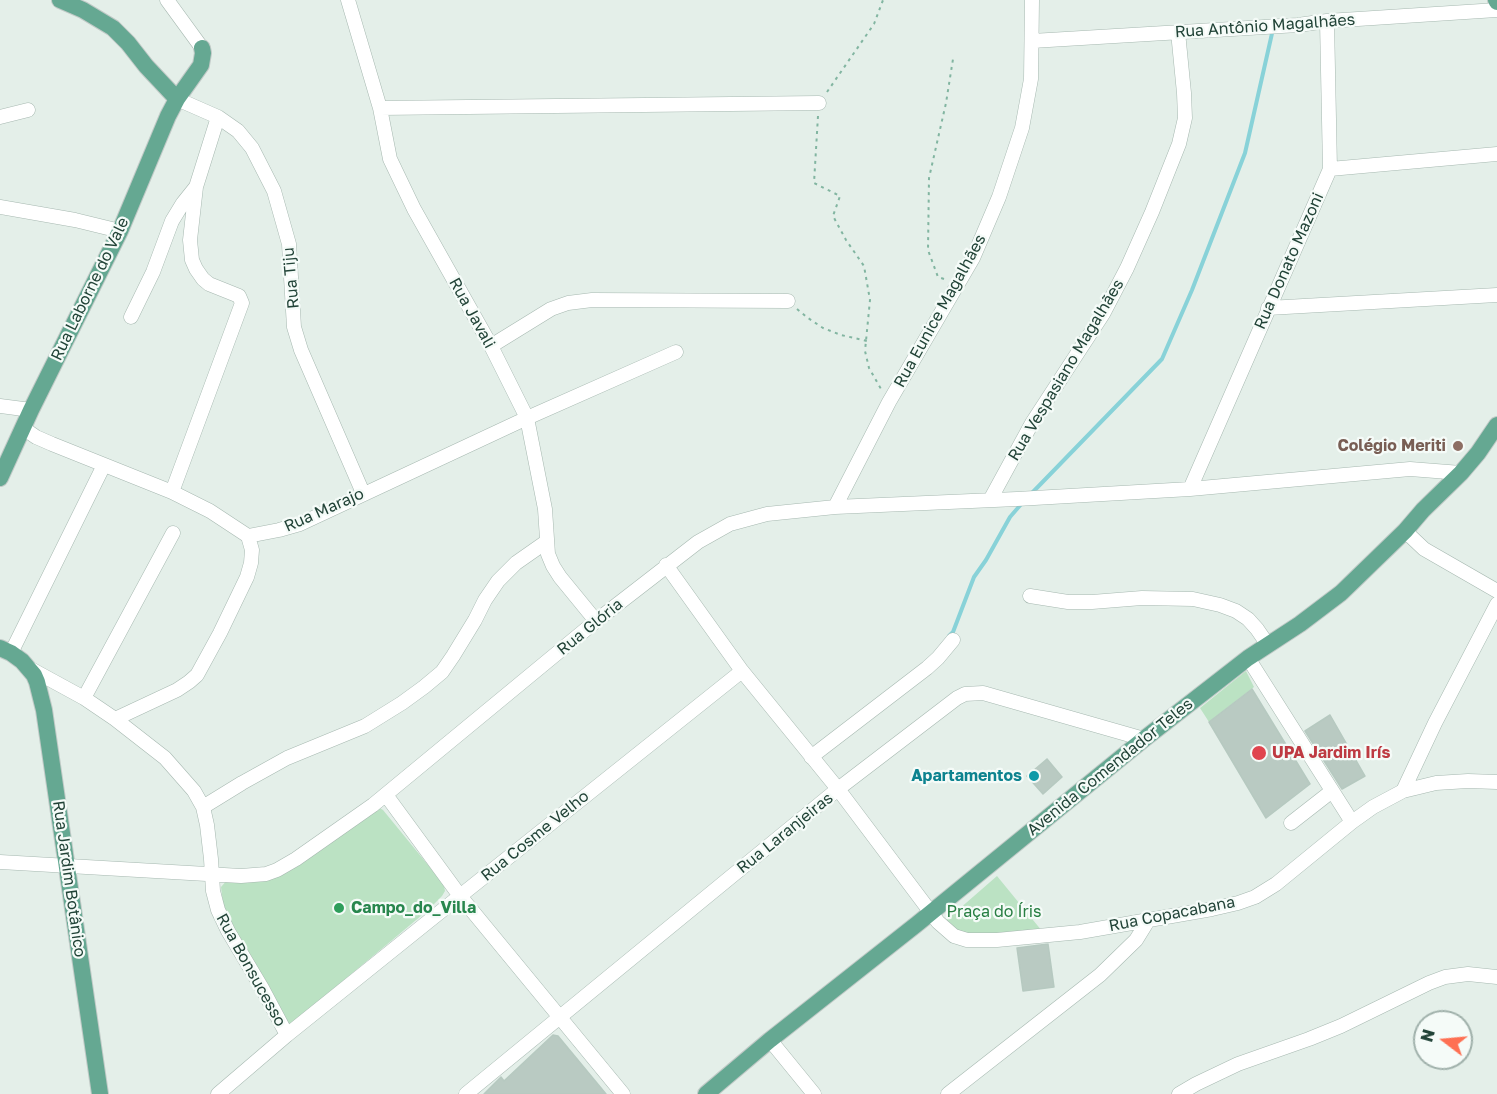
<!DOCTYPE html>
<html>
<head>
<meta charset="utf-8">
<style>
  body { margin:0 }
  #map { position:relative; width:1497px; height:1094px; overflow:hidden; background:#e4efe9; font-family:"Golos Text",sans-serif }
  canvas { display:block }
  .north { position:absolute; left:1413px; top:1010px; width:60px; height:60px; box-sizing:border-box; background:#f5fbf8; border:2px solid #a0b1ab; border-radius:50%; rotate:286deg; font-size:16px; font-weight:700; line-height:24px; text-align:center; color:#214337 }
  .north::after { content:''; display:block; margin:auto; width:21px; height:27px; background:#fe7053; clip-path:polygon(50% 0,100% 100%,50% 72%,0 100%) }
</style>
</head>
<body>
<div id="map">
<canvas width="1497" height="1094"></canvas>
<div class="north">N</div>
</div>
<script>
const g = document.querySelector('canvas').getContext('2d');
g.lineJoin = 'round';
function fill(path, color) { g.fillStyle = color; g.fill(path, 'evenodd'); }
const poly = rows => new Path2D(rows.map(r => 'M' + r).join(''));
function strokePath(path, color, width, dash) { g.strokeStyle = color; g.lineWidth = width; g.lineCap = dash ? 'butt' : 'round'; g.setLineDash(dash || []); g.stroke(path); }
function label(font, color, halo, rows, align = 'center') {
  g.font = font + ' "Golos Text",sans-serif'; g.lineWidth = 4.5; g.setLineDash([]); g.textBaseline = 'middle'; g.strokeStyle = halo; g.fillStyle = color; for (const [text, x, y, turn = 0] of rows) {
    g.save(); g.translate(x, y); g.rotate((+turn || 0) * Math.PI / 180); g.textAlign = isNaN(turn) ? turn : align; if (halo) g.strokeText(text, 0, 0); g.fillText(text, 0, 0); g.restore();
  }
}
const green = poly([
  [1246,671,1254,687,1209,722,1200,708],
  [378,807,383,810,442,882,444,886,445,891,442,896,428,910,391,941,291,1024,287,1025,231,926,223,903,221,887,228,879,270,870],
  [997,876,1042,931,966,936,943,923]
]);
const stream = poly([
  [1030,495,1162,359,1192,290,1245,153,1273,29],
  [949,636,953,632,974,577,986,560,1010,517,1023,502]
]);
const building = poly([
  [1252,689,1310,784,1266,818,1209,722,1252,689],
  [1330,715,1365,776,1342,789,1305,731,1330,715],
  [1047,759,1062,777,1043,794,1027,776,1047,759],
  [1048,944,1054,987,1023,991,1017,948,1048,944],
  [553,1035,558,1036,606,1094,484,1094,501,1077,504,1081,553,1035]
]);
const path = poly([
  [827,92,874,24,883,0],
  [818,116,814,183,840,196,833,216,846,240,864,266,870,300,865,351,869,368,881,389],
  [944,279,938,277,928,250,929,178,946,103,953,59],
  [797,309,808,318,823,328,841,335,867,341]
]);
const minor = poly([
  [167,0,202,48],
  [348,0,380,108,390,159,414,209,491,346,527,418,545,509,548,554,553,566,560,577,596,621],
  [1032,41,1298,25,1327,21,1497,10],
  [177,99,218,117,238,131,252,148,274,191,289,244,294,327,301,350,363,493],
  [380,108,819,103],
  [0,117,28,110],
  [1330,169,1497,154],
  [0,207,75,220,120,231],
  [1268,308,1497,295],
  [131,317,153,272,172,221,183,203,195,188],
  [491,346,551,309,568,303,592,300,788,301],
  [0,406,31,410],
  [23,428,36,437,52,444,172,492,210,511,248,536,279,530,300,524,527,418,676,352],
  [1190,489,1330,169,1327,21],
  [172,492,242,303,239,296,209,284,203,279,196,269,192,260,190,240,196,187,218,117],
  [990,500,1032,423,1103,314,1127,268,1152,212,1179,144,1185,118,1184,93,1178,32],
  [835,507,889,402,973,258,999,197,1022,128,1031,79,1032,0],
  [1405,531,1424,549,1497,591],
  [666,565,742,671,838,789,938,922,954,936,967,940,997,940,1080,932,1212,909,1238,903,1255,897,1276,884,1352,822,1373,807,1403,791,1436,783,1468,781,1497,782],
  [1030,596,1068,602,1092,602,1142,598,1193,599,1220,605,1236,611,1248,619,1257,629,1268,645],
  [11,653,104,465],
  [1248,658,1352,822],
  [29,668,84,698,115,719,165,758,194,791,203,807,207,825,211,859,213,891,218,910,228,931,262,988,287,1035],
  [84,698,173,533],
  [115,719,177,690,189,682,197,675,220,633,247,577,251,563,252,550,248,536],
  [811,757,927,668,938,658,953,640],
  [1403,791,1435,723,1497,604],
  [386,795,460,896,623,1094],
  [203,807,242,783,287,758,365,726,402,703,424,687,442,672,453,656,475,620,485,600,498,581,516,563,546,542],
  [1291,823,1332,791],
  [0,862,241,876,266,874,277,870,296,859,373,805,596,621,698,542,730,524,767,514,835,507,1017,499,1190,489,1410,469,1461,473],
  [770,1040,814,1094],
  [218,1094,287,1035,460,896,742,671],
  [466,1094,838,789,957,698,965,694,983,693,1144,739],
  [948,1094,1100,975,1136,940,1149,919],
  [1179,1094,1196,1084,1238,1064,1309,1039,1341,1026,1429,983,1445,977,1468,974,1497,977]
]);
const major = poly([
  [60,0,83,10,113,28,128,43,146,66,177,99],
  [1496,0,1497,2],
  [0,478,31,410,120,231,168,116,177,99,201,65,203,53,202,48],
  [0,648,11,653,22,661,34,675,37,682,44,710,100,1094],
  [706,1094,770,1040,917,924,1144,739,1248,658,1300,624,1341,593,1405,531,1423,510,1461,473,1478,453,1497,425]
]);
const markers = [
  [1458,446,6,"#8d6e63"],
  [1259,753,8,"#e0444e"],
  [1034,776,6,"#0f9aa8"],
  [339,908,6,"#2e9e5b"]
];
const streetNames = [
  ["Rua Antônio Magalhães",1265,26,-4],
  ["Rua Donato Mazoni",1289,261,-66],
  ["Rua Tiju",291,278,-95],
  ["Rua Laborne do Vale",90,289,-64],
  ["Rua Eunice Magalhães",940,311,-61],
  ["Rua Javali",472,313,61],
  ["Rua Vespasiano Magalhães",1066,370,-59],
  ["Rua Marajo",324,510,-24],
  ["Rua Glória",590,627,-39],
  ["Avenida Comendador Teles",1110,767,-39],
  ["Rua Laranjeiras",785,833,-39],
  ["Rua Cosme Velho",535,836,-39],
  ["Rua Jardim Botânico",69,879,82],
  ["Rua Copacabana",1172,914,-11],
  ["Rua Bonsucesso",251,970,61]
];
const educationNames = [
  ["Colégio Meriti",1446,446]
];
const healthNames = [
  ["UPA Jardim Irís",1272,753]
];
const cultureNames = [
  ["Apartamentos",1022,776]
];
const leisureNames = [
  ["Campo_do_Villa",351,908]
];
const parkNames = [
  ["Praça do Íris",994,912]
];
fill(green, '#bbe2c3');
strokePath(stream, '#88d2d8', 4);
fill(building, '#b9cac2');
strokePath(building, '#b6c9c0', 1.5);
strokePath(minor, '#a6b8b0', 15);
strokePath(major, '#c1cac7', 18);
strokePath(path, '#82b5a1', 2, [3, 4.5]);
strokePath(minor, '#fff', 14);
strokePath(major, '#65a892', 16);
for (const [x, y, r, color] of markers) { const dot = new Path2D(); dot.arc(x, y, r, 0, 2 * Math.PI); g.fillStyle = color; g.fill(dot); strokePath(dot, '#f5fbf8', 2); }
label('16px', '#214337', '#f5fbf8', streetNames);
label('bold 16px', '#785e54', '#f5fbf8', educationNames, 'right');
label('bold 16px', '#be3a42', '#f5fbf8', healthNames, 'left');
label('bold 16px', '#0d838f', '#f5fbf8', cultureNames, 'right');
label('bold 16px', '#27864d', '#f5fbf8', leisureNames, 'left');
label('16px', '#277e42', '#f5fbf8', parkNames);
</script>
</body>
</html>
